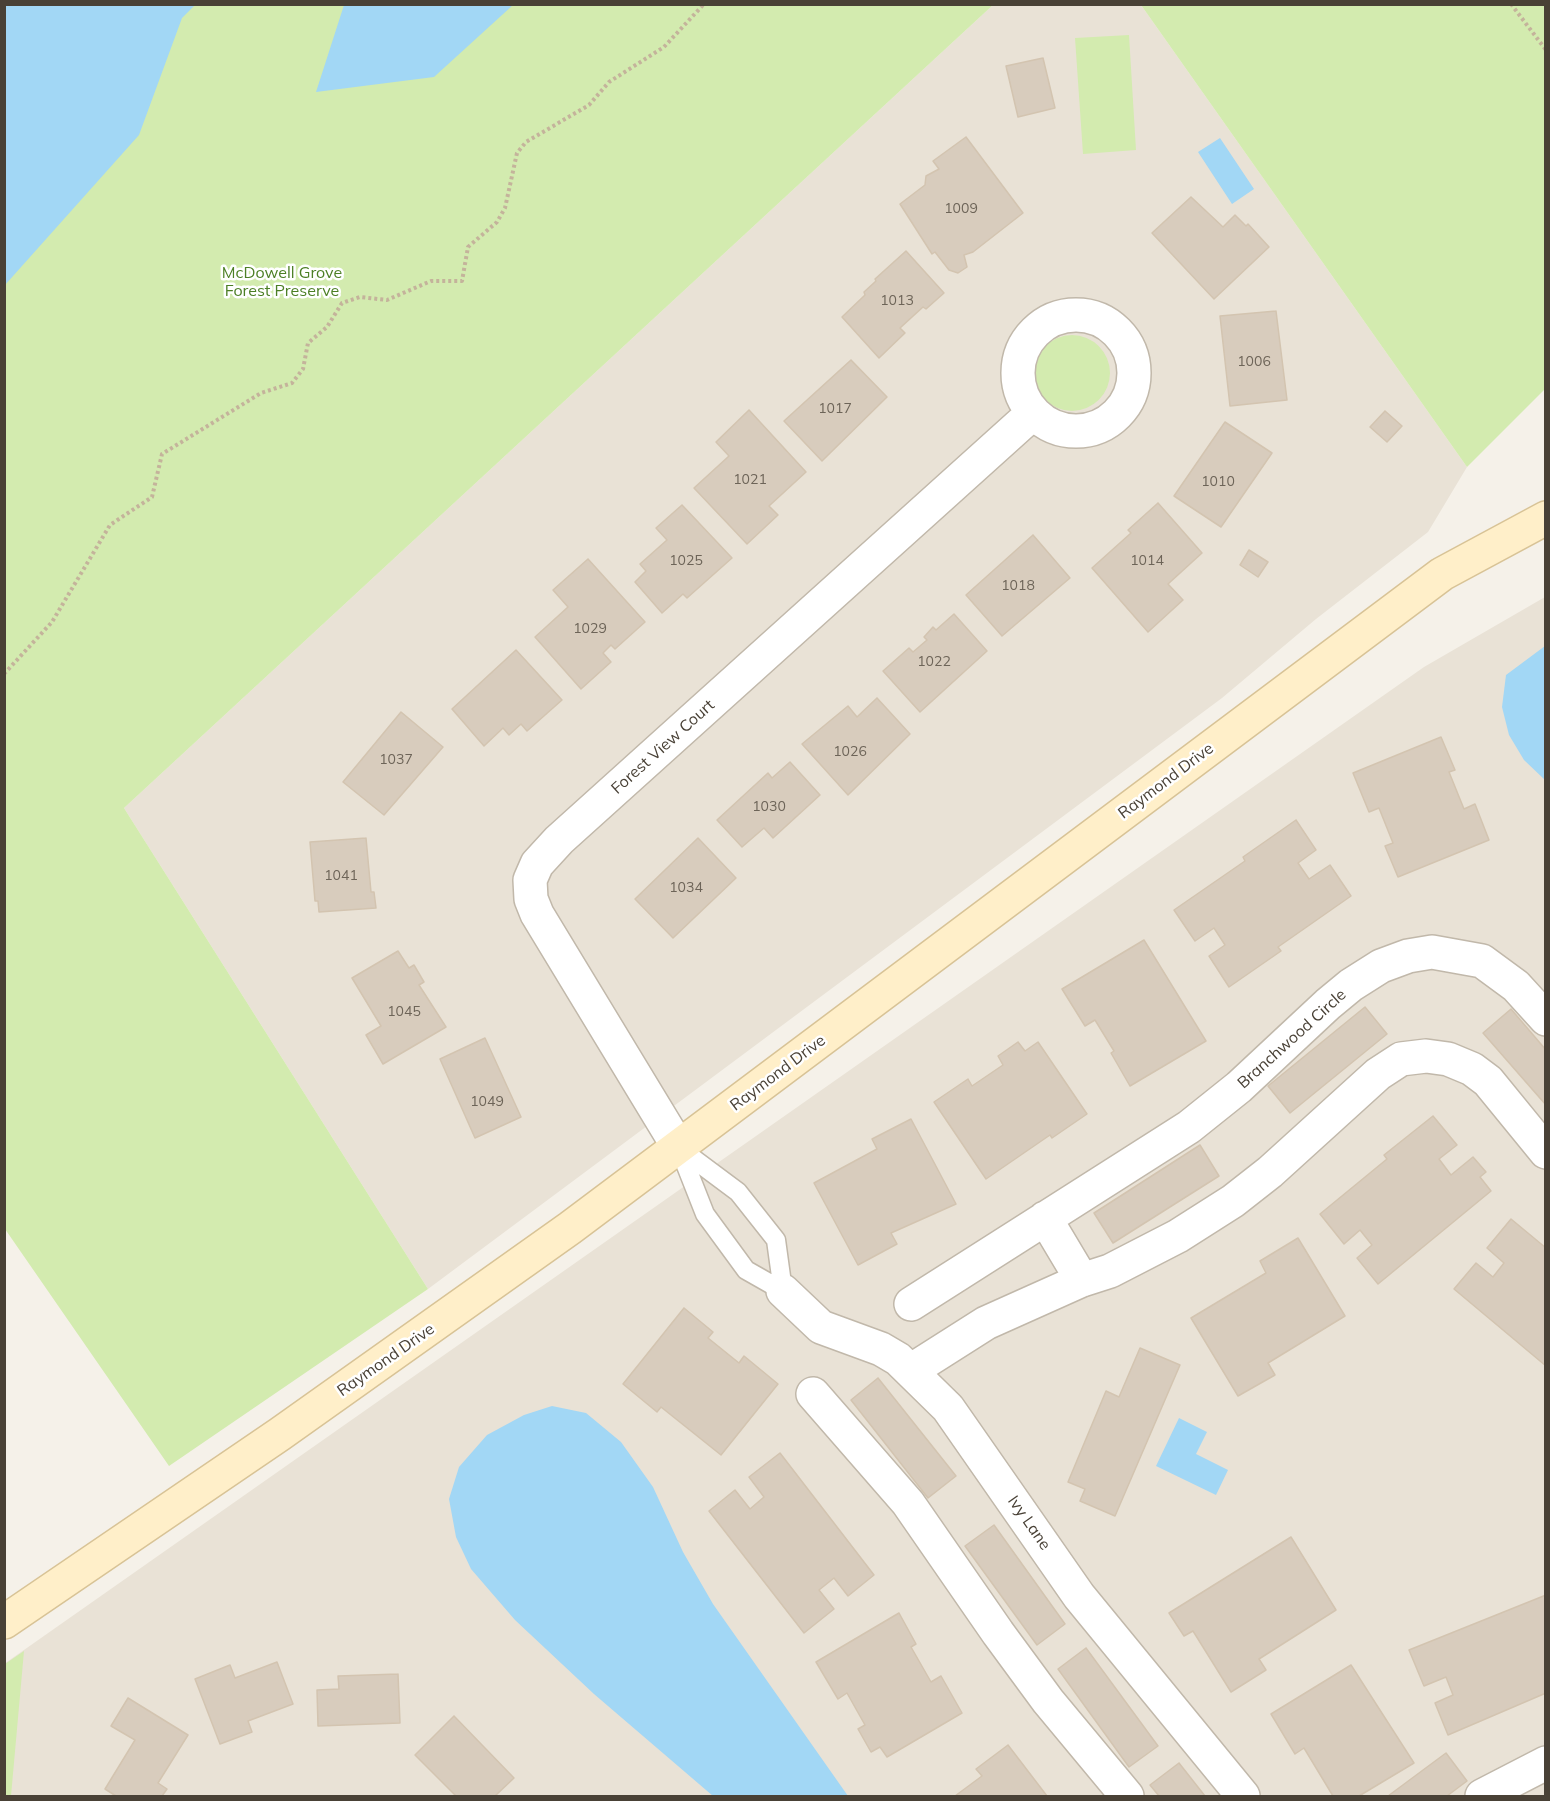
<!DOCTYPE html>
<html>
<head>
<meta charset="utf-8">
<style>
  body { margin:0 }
  #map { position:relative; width:1550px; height:1801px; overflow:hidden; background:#f5f1e9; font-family:Mulish,sans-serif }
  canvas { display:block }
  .frame { position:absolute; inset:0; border:6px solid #494136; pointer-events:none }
</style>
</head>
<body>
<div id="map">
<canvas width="1550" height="1801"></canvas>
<div class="frame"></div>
</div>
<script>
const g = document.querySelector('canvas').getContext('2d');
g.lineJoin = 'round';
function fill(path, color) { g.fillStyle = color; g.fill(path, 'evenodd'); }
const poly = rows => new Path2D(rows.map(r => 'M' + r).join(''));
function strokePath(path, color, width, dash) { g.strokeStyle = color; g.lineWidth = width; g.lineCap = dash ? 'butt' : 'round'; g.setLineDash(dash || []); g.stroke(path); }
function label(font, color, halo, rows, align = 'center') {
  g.font = font + ' Mulish,sans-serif'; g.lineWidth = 5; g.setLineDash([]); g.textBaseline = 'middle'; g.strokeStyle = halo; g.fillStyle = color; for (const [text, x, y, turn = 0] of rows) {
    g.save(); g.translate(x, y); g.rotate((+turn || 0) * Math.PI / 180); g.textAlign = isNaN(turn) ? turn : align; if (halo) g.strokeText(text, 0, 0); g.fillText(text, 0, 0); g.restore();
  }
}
const residential = poly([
  [993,5,1141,5,1467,467,1428,532,1316,619,1222,698,428,1289,124,808],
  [1545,597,1545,1796,5,1796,4,1664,1424,667]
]);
const green = poly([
  [4,5,993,5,124,808,428,1289,169,1466,5,1229],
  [1141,5,1545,5,1545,389,1467,467],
  [1129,35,1136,150,1083,154,1075,38],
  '1034 373a38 38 0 1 1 76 0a38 38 0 1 1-76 0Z',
  [24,1651,11,1796,5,1796,5,1664]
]);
const water = poly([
  [5,4,195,5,182,18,139,135,5,285],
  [344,5,344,4,513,5,434,77,316,92],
  [1220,138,1254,189,1232,204,1198,152],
  [1545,646,1545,780,1524,760,1509,735,1502,707,1506,675],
  [552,1406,586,1413,621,1442,653,1487,683,1552,713,1604,848,1796,713,1796,594,1694,515,1620,471,1569,456,1537,449,1499,459,1467,487,1435,524,1415],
  [1179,1418,1207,1432,1196,1454,1228,1470,1216,1495,1156,1466]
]);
const building = poly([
  [1043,58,1055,108,1018,117,1006,66,1043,58],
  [966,137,1023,213,973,252,964,255,967,267,958,273,949,270,935,252,932,254,900,204,925,185,926,176,939,169,933,161,966,137],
  [1191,197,1223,227,1235,215,1246,226,1248,224,1269,247,1214,299,1152,233,1191,197],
  [906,251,944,293,926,309,923,307,900,328,905,333,879,358,842,317,865,295,864,292,876,281,875,279,906,251],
  [1276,311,1287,400,1230,406,1220,316,1276,311],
  [851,360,887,397,822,461,784,421,851,360],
  [749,410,806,472,769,506,778,515,747,544,694,488,729,456,716,442,749,410],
  [1385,411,1402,426,1387,442,1370,427,1385,411],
  [1225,422,1272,453,1221,527,1174,496,1225,422],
  [1158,503,1202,553,1168,584,1183,600,1148,632,1092,568,1131,533,1128,530,1158,503],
  [682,505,732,558,687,598,683,594,662,613,635,582,646,571,640,564,667,540,656,528,682,505],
  [1033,535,1070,578,1002,636,966,595,1033,535],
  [1249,550,1268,562,1258,577,1240,565,1249,550],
  [588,559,645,622,615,649,611,645,603,653,611,662,581,689,535,637,568,607,553,590,588,559],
  [954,614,987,651,920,712,883,671,909,648,913,652,927,640,924,637,933,627,936,630,954,614],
  [516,650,562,700,527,731,521,724,509,735,503,728,484,746,452,709,516,650],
  [877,698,910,734,848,795,802,744,848,706,857,717,877,698],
  [401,712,443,747,384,815,343,782,401,712],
  [1441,737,1455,770,1449,772,1464,809,1475,804,1489,840,1398,877,1385,846,1393,843,1379,808,1369,812,1353,773,1441,737],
  [790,762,820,795,773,838,764,828,742,847,717,820,768,773,772,778,790,762],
  [1296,820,1316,850,1298,863,1309,879,1330,865,1351,896,1278,947,1281,951,1229,987,1209,956,1225,945,1214,928,1195,941,1174,910,1245,861,1243,857,1296,820],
  [366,838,371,892,374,892,376,908,319,912,318,901,315,901,310,842,366,838],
  [698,838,736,878,673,938,635,899,698,838],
  [1144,940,1206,1041,1130,1086,1111,1053,1114,1051,1095,1020,1085,1026,1062,989,1144,940],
  [398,951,409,968,414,965,424,982,419,985,446,1027,383,1064,366,1035,381,1026,352,978,398,951],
  [1365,1007,1387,1034,1290,1113,1268,1086,1365,1007],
  [1511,1009,1546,1050,1546,1105,1483,1033,1511,1009],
  [485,1038,521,1117,475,1138,440,1059,485,1038],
  [1018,1042,1025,1051,1038,1042,1087,1114,1052,1138,1050,1135,986,1179,934,1102,968,1079,972,1086,1003,1065,998,1056,1018,1042],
  [1433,1116,1457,1145,1439,1159,1451,1175,1473,1157,1486,1172,1480,1177,1491,1191,1378,1284,1357,1258,1372,1245,1360,1230,1344,1244,1320,1214,1387,1159,1384,1155,1433,1116],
  [911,1119,956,1204,891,1233,897,1244,858,1265,814,1183,877,1149,872,1139,911,1119],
  [1200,1145,1219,1176,1113,1243,1094,1213,1200,1145],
  [1511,1219,1546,1248,1546,1366,1454,1289,1476,1263,1493,1277,1504,1263,1487,1248,1511,1219],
  [1298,1238,1345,1316,1268,1363,1275,1375,1238,1396,1191,1318,1266,1273,1260,1261,1298,1238],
  [684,1308,713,1332,708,1338,739,1363,744,1356,778,1384,721,1455,661,1407,657,1412,623,1384,684,1308],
  [1140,1348,1180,1365,1115,1516,1080,1501,1085,1489,1068,1482,1106,1391,1119,1397,1140,1348],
  [878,1378,956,1476,928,1498,851,1400,878,1378],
  [780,1453,874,1575,848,1596,834,1578,819,1590,834,1609,804,1633,709,1511,735,1490,750,1509,764,1497,749,1477,780,1453],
  [994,1525,1065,1624,1037,1645,965,1546,994,1525],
  [1291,1537,1336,1610,1259,1659,1266,1670,1231,1692,1193,1631,1184,1636,1169,1613,1291,1537],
  [1546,1595,1546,1693,1448,1735,1435,1703,1453,1695,1446,1677,1424,1686,1409,1650,1546,1595],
  [899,1613,916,1644,911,1647,931,1682,941,1676,962,1713,887,1757,880,1747,871,1752,858,1729,865,1725,847,1693,838,1699,816,1662,899,1613],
  [1086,1648,1158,1746,1129,1767,1058,1669,1086,1648],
  [277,1662,293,1704,248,1721,252,1732,220,1744,195,1679,230,1665,235,1678,277,1662],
  [1351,1665,1414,1763,1359,1796,1333,1796,1304,1748,1295,1754,1271,1714,1351,1665],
  [398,1674,400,1723,318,1726,317,1690,339,1689,338,1676,398,1674],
  [128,1698,188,1735,158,1783,167,1789,162,1796,116,1796,105,1789,135,1740,111,1726,128,1698],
  [454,1716,514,1778,495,1796,456,1796,415,1755,454,1716],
  [1008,1745,1047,1796,955,1796,982,1776,976,1769,1008,1745],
  [1446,1753,1467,1781,1447,1796,1388,1796,1446,1753],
  [1179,1763,1205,1796,1159,1796,1150,1785,1179,1763]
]);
const path = poly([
  [1511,4,1546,50],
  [4,674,52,622,110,525,152,497,162,454,261,393,292,383,303,369,308,343,327,327,342,303,360,297,387,300,431,281,462,281,468,247,497,222,505,208,517,153,526,142,589,105,609,82,664,47,704,4]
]);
const lane = poly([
  [679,1148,738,1192,776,1240,783,1291],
  [679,1148,705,1214,746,1270,783,1291]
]);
const street = poly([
  '1018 373a58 58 0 1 1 116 0a58 58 0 1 1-116 0Z',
  [679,1148,537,914,531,899,530,880,537,864,559,840,1033,413],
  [1045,1218,1082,1280],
  [783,1291,821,1327,881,1349,898,1359,948,1408,1079,1596,1243,1796],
  [911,1304,1189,1127,1239,1087,1328,1004,1351,985,1381,966,1408,956,1432,952,1482,961,1516,986,1546,1019],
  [912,1370,986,1323,1082,1280,1110,1271,1178,1236,1233,1201,1270,1172,1378,1074,1401,1059,1426,1056,1448,1059,1472,1069,1488,1081,1546,1152],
  [813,1394,908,1503,998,1633,1048,1701,1127,1796],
  [1482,1796,1546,1763]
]);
const secondary = poly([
  [4,1622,280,1434,570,1228,1442,574,1546,518]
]);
const numberNames = [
  ["1009",961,209],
  ["1013",897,301],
  ["1006",1254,362],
  ["1017",835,409],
  ["1021",750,480],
  ["1010",1218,482],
  ["1025",686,561],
  ["1014",1147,561],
  ["1018",1018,586],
  ["1029",590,629],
  ["1022",934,662],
  ["1026",850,752],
  ["1037",396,760],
  ["1030",769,807],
  ["1041",341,876],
  ["1034",686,888],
  ["1045",404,1012],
  ["1049",487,1102]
];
const parkNames = [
  ["McDowell Grove",282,273],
  ["Forest Preserve",282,291]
];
const streetNames = [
  ["Forest View Court",663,747,-42],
  ["Raymond Drive",1166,781,-37],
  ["Branchwood Circle",1292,1039,-42],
  ["Raymond Drive",778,1073,-37],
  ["Raymond Drive",386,1360,-35],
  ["Ivy Lane",1029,1523,55]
];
fill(residential, '#e9e2d6');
fill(green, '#d3ebaf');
fill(water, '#a2d7f5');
fill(building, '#d8ccbd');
strokePath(building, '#d3c4b0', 1.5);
strokePath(lane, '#c1b8aa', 21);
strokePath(street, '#c1b8aa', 36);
strokePath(secondary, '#d8c396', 36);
strokePath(path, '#c4b39b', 4, [3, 3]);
strokePath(lane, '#fff', 18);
strokePath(street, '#fff', 33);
strokePath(secondary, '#ffefc9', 33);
label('14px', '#6d6458', null, numberNames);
label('16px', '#4c7f25', '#fff', parkNames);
label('16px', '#494136', '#fff', streetNames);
</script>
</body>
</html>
